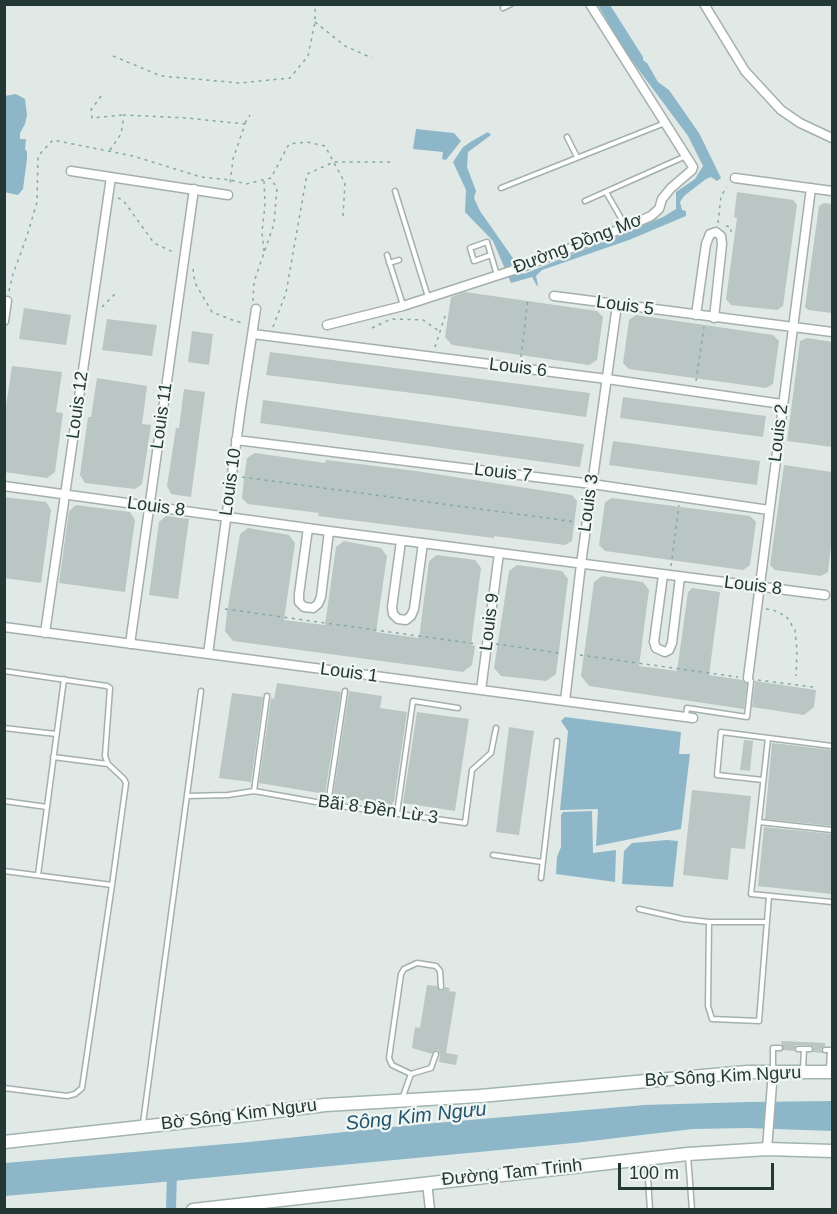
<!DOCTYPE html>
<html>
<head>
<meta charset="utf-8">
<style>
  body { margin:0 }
  #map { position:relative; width:837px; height:1214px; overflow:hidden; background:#e0e9e6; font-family:Arial,sans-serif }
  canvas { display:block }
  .frame { position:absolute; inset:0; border:6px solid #233835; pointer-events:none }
  .scale { position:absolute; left:618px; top:1163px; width:156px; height:27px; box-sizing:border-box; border:3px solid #233835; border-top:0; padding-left:8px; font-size:18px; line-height:21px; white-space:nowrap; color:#233835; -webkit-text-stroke:4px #f0f6f4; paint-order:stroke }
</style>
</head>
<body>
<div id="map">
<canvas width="837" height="1214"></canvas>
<div class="frame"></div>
<div class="scale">100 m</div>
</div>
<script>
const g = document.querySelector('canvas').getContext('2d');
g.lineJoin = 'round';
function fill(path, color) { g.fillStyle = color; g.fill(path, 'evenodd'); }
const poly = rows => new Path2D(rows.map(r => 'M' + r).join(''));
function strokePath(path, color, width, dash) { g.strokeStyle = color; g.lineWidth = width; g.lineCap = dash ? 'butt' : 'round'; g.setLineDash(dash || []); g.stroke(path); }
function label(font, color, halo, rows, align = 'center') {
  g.font = font + ' Arial,sans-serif'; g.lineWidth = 4.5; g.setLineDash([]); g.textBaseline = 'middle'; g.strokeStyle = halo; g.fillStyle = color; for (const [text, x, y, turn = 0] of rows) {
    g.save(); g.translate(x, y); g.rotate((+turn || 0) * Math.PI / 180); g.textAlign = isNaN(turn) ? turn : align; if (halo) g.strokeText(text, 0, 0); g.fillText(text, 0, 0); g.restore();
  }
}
const water = poly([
  [598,5,610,5,643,57,643,60,647,63,658,82,669,90,699,133,721,178,717,181,711,177,706,179,684,196,680,202,682,210,686,211,686,216,629,240,542,270,536,276,538,285,537,286,532,277,511,283,493,241,465,212,466,190,453,162,463,147,472,141,488,132,491,135,468,152,467,167,476,191,474,198,480,211,524,274,663,217,676,209,676,192,695,179,703,166,688,136,624,50],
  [16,94,25,99,27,115,25,124,20,133,20,139,26,139,25,149,27,152,27,159,23,189,18,195,4,192,5,96],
  [416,129,454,133,461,141,446,160,442,159,443,152,413,149],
  [565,717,681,732,679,754,690,754,681,829,596,846,598,809,560,810,568,731,561,721],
  [592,811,593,853,616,850,615,882,556,874,557,857,561,847,561,815,563,812],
  [667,840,678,841,673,887,622,884,624,851,632,843],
  [832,1101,832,1131,747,1128,693,1129,574,1143,141,1184,5,1196,5,1163,249,1142,412,1125,644,1105,748,1102]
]);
const canal = poly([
  [171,1210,172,1169]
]);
const building = poly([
  [737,192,793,200,797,205,783,306,777,310,731,305,726,299,737,218,734,217],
  [824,203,832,204,832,313,808,310,805,307,819,206],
  [465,292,597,311,603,317,597,360,589,365,452,345,445,337,451,297],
  [24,308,71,315,66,345,19,339],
  [636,315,773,335,779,341,773,384,766,388,629,369,623,363,629,320],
  [107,319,157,325,152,356,102,350],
  [192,331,213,334,209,365,188,362],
  [807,338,832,342,832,447,787,441,800,341],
  [270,352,590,393,586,417,437,396,266,375],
  [12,366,62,372,56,412,63,413,55,472,47,478,4,472,4,405,6,406],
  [97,378,147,386,142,424,151,425,142,484,135,489,85,483,80,475,88,417,91,417],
  [184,389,205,392,191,497,171,494,167,486,176,428,179,428],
  [623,397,766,416,763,437,620,418],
  [263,400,584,444,580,467,260,423],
  [613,441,760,461,757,485,609,465],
  [255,453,325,463,326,460,416,471,572,495,577,501,572,541,565,545,494,536,494,538,318,516,319,513,248,504,242,498,244,479,247,458],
  [784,465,832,472,832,538,828,572,821,576,775,570,770,565],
  [4,497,46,502,51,510,41,583,4,578],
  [612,498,750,516,756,522,750,565,743,570,605,551,599,545,605,502],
  [76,505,130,512,135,520,125,592,59,583,69,511],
  [166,516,189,519,178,599,149,595,159,522],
  [248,528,289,535,295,543,284,620,325,625,336,547,344,541,381,548,387,556,376,632,419,638,429,561,437,555,475,560,481,568,471,645,475,646,472,665,463,672,233,641,225,631,227,613,240,534],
  [517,565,562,571,568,579,556,674,546,681,501,676,494,668,509,571],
  [602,576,643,582,649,590,639,666,677,671,688,592,692,588,720,592,709,675,742,680,747,684,744,709,589,686,581,676,594,582],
  [755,681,816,690,814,707,804,715,752,707],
  [277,683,341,692,325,794,259,783,271,698,274,699],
  [349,691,382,696,380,708,407,712,394,802,393,802,392,805,333,796],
  [232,693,263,697,251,782,219,778],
  [417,712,469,719,455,811,403,803],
  [509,727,534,731,519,835,496,832],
  [744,740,753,741,750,771,740,770],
  [772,743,832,750,832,826,765,819],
  [692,790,751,796,745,849,731,848,728,880,683,875],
  [764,827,832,834,832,894,758,886],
  [427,985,437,986,440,991,444,990,445,987,450,988,449,991,456,992,446,1053,458,1055,456,1065,439,1062,440,1054,438,1050,434,1051,432,1054,412,1048,415,1027,420,1028],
  [781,1041,825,1043,825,1046,821,1048,822,1053,812,1052,814,1047,810,1045,796,1045,794,1051,783,1050]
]);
const path = poly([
  [315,22,345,46,372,58],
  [113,56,161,76,240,83,290,78,308,56,315,22,315,4],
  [101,96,91,110,92,118,122,115],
  [245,123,250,115],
  [110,150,121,134,124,115,187,118,245,124,233,159,230,185],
  [264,181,265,205,262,232,264,251],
  [118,198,123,200,154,243,175,253],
  [718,223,721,196,727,187],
  [726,226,731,227,731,232],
  [193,269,195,283,212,312,235,321,244,323],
  [9,291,13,274,27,236,37,202,38,156,53,140,133,156,201,177,231,180,246,184,271,178,289,144,307,142,325,146,345,183,343,216],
  [253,301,254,282,274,224,277,188,271,179],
  [102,307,116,293],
  [273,327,286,293,307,174,334,162,390,162],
  [372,328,391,319,423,320,439,331],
  [435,347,445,316],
  [521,357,528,299],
  [696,381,704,327],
  [242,477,576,522],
  [671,566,679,505],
  [225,609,476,644],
  [766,609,773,610,786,616,795,630,797,651,796,676],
  [496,644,559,653],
  [580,655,738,677],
  [758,680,813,687]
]);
const lane = poly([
  [503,8,511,4],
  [567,137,577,157],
  [501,188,665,123],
  [395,191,428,297],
  [606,192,626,227],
  [585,201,686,156],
  [387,255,403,305],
  [491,255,474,261,470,248,487,242,491,255,497,275],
  [389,263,399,260],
  [4,671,107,686,110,688,105,756,108,764,124,779,126,783,112,885,4,871],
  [686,717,687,708,747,717,751,681,749,679],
  [4,728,56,734],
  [768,738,751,894,832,902],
  [53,757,108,764],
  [763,780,717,775,721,732,832,746],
  [254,791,267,696],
  [187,796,228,795,254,791,333,805,465,823,472,770,491,753,496,728],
  [4,801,47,807],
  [328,804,345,691],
  [397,813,413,701,458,708],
  [759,822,832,830],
  [493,855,542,862],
  [38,875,64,679],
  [541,878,557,741],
  [639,909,683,919,709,922,708,1006,712,1019,759,1021,769,896],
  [709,922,767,922],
  [798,1049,810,1049],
  [825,1050,830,1050,829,1068],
  [436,1054,431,1068,411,1074,392,1065,389,1058,401,974,404,969,417,963,436,966,440,971,441,987],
  [803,1069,804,1049],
  [773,1070,773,1048,780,1048],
  [4,1088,67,1096,75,1094,82,1088,112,885],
  [402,1099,411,1074],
  [143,1123,201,691],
  [688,1156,692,1210],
  [647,1162,650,1210]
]);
const street = poly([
  [704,4,745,71,781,110,800,123,832,138],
  [71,171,228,195],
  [735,178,832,191],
  [554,296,832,332],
  [696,315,706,244,710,234,716,232,721,236,722,244,714,318],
  [4,321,7,301],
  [327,325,403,306,514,270,626,227,651,216,659,209,662,199,671,188,692,170,693,167,686,156,590,4],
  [253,334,607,379,782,404],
  [236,440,592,484,769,510],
  [4,486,329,531,825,595],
  [308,528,299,594,299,602,304,607,313,608,318,604,321,597,329,531],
  [401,541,392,607,393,614,398,619,406,620,411,616,414,609,423,543],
  [663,575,654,642,656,648,665,652,669,650,672,643,680,577],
  [4,627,693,718],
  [45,633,111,177],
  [130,644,194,189],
  [208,654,241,407,256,309],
  [748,678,811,188],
  [481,690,499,553],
  [565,701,581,564,617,305],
  [767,1149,773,1071],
  [427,1182,430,1210]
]);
const secondary = poly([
  [4,1142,222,1118,325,1105,480,1096,747,1072,832,1072],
  [193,1210,688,1154,767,1149,832,1151]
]);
const streetNames = [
  ["Đường Đồng Mơ",578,244,-21],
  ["Louis 5",625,306,8],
  ["Louis 6",518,368,7],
  ["Louis 12",78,405,-82],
  ["Louis 11",162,416,-82],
  ["Louis 2",779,433,-83],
  ["Louis 7",503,473,7],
  ["Louis 10",231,482,-82],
  ["Louis 3",589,503,-82],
  ["Louis 8",156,507,8],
  ["Louis 8",753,586,7],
  ["Louis 9",490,622,-83],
  ["Louis 1",349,673,8],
  ["Bãi 8 Đền Lừ 3",378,810,8],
  ["Bờ Sông Kim Ngưu",723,1077,-3],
  ["Bờ Sông Kim Ngưu",239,1115,-7],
  ["Đường Tam Trinh",512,1173,-6]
];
const waterNames = [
  ["Sông Kim Ngưu",416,1117,-6]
];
fill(water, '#8db7c9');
strokePath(canal, '#8db7c9', 10);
fill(building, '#b9c6c3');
strokePath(lane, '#a4b0ad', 7);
strokePath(street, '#a4b0ad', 11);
strokePath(secondary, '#a1b4af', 15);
strokePath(path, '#84a9a3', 1.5, [3, 4.5]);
strokePath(lane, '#fff', 4);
strokePath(street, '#fff', 8);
strokePath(secondary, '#fff', 12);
label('18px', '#233835', '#f0f6f4', streetNames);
label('italic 20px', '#24566c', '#f0f6f4', waterNames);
</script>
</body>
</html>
